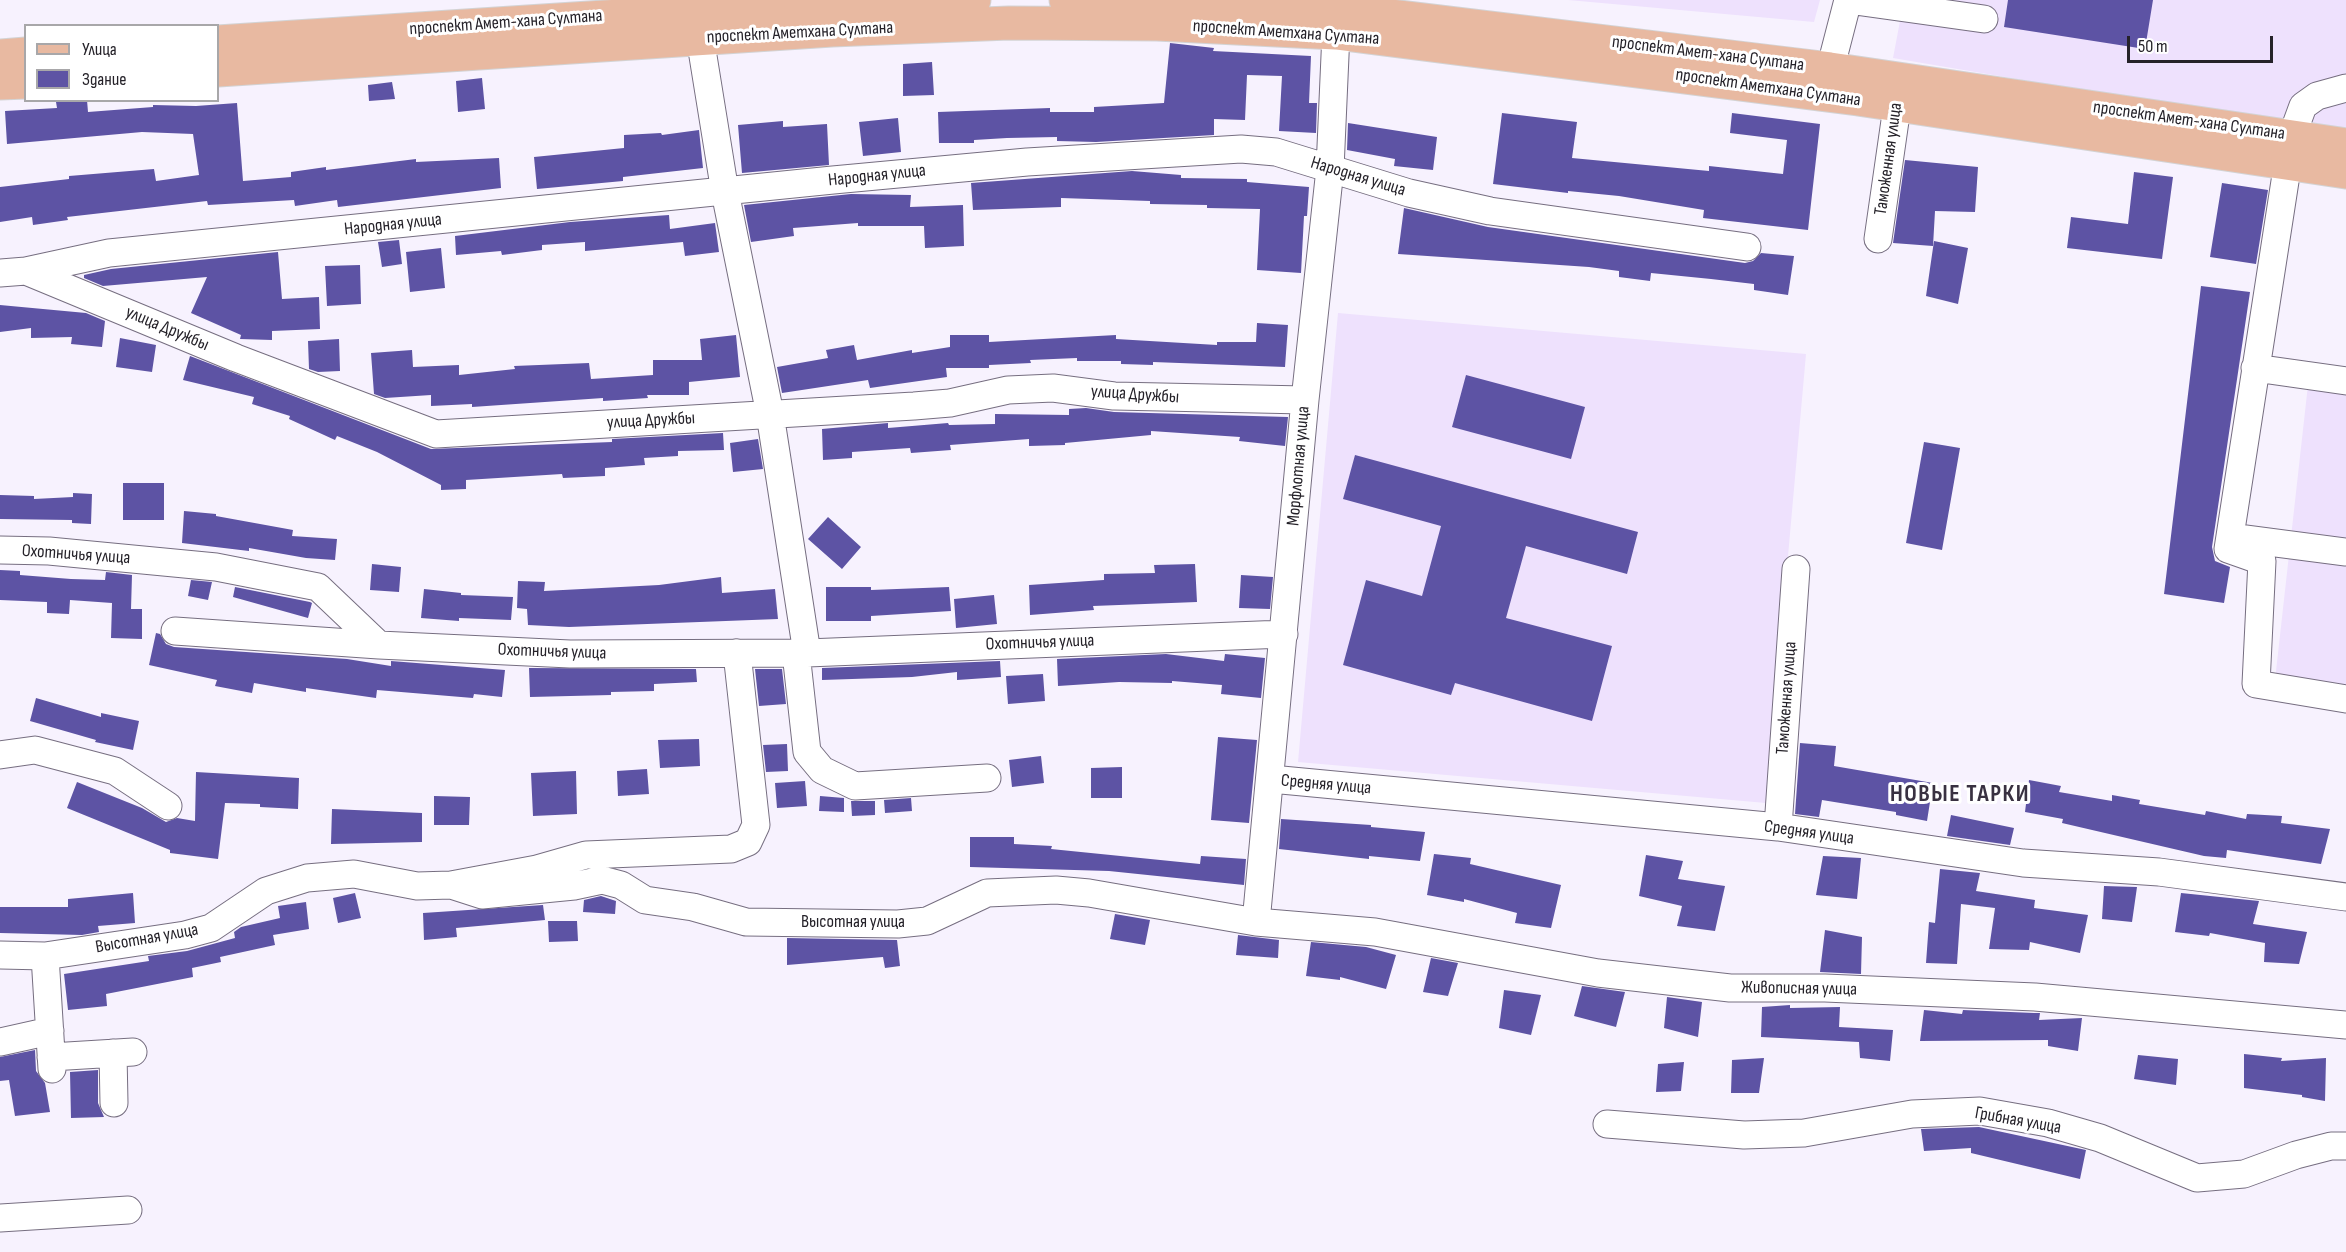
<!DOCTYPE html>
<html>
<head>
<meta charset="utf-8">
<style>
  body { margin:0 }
  #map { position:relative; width:2346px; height:1252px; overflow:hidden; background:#f7f2fe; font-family:"Sofia Sans Condensed",sans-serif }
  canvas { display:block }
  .legend { position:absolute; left:24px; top:24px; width:195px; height:78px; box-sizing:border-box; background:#fff; border:2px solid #a8a7a9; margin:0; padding:8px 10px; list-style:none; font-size:18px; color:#252229 }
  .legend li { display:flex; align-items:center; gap:12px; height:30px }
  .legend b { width:30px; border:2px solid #a8a7a9 }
  .scale { position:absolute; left:2127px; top:36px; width:146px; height:27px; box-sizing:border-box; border:3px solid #252229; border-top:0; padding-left:8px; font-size:18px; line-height:21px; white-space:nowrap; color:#252229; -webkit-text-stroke:4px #fff; paint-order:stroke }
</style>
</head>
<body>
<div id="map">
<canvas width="2346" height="1252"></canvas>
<ul class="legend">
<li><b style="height:8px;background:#e8b9a1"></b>Улица</li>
<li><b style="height:16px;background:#5d53a4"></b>Здание</li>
</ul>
<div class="scale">50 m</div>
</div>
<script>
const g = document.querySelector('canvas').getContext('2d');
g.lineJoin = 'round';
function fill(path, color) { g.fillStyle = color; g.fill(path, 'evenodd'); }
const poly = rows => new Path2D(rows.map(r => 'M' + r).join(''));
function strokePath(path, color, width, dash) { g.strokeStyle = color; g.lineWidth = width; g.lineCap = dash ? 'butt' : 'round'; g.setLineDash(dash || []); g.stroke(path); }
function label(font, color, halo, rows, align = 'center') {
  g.font = font + ' "Sofia Sans Condensed",sans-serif'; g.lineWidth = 6; g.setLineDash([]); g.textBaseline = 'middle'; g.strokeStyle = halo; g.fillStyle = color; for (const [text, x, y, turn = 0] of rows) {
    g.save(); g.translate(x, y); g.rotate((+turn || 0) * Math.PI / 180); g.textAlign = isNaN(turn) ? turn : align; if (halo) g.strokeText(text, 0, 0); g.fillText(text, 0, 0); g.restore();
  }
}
const built = poly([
  [1568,0,1820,0,1814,22],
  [1904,0,2346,0,2346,135,1893,58],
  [1338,313,1806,354,1766,803,1298,762],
  [2346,375,2346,693,2275,680,2309,376]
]);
const building = poly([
  [2008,0,2153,0,2145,49,2004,27],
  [1170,43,1214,48,1213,51,1311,56,1309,103,1317,103,1316,133,1279,131,1282,76,1247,75,1245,120,1214,119,1214,135,1096,142,1057,141,1057,137,1007,138,974,140,974,143,939,143,938,112,1050,108,1050,112,1094,112,1094,107,1164,103],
  [932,62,934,95,903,96,903,64],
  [482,78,485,109,458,112,456,81],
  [392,82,395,99,369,101,368,85],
  [78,100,87,100,88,112,153,107,153,105,196,106,237,103,243,181,291,177,291,172,326,167,326,170,416,159,416,162,499,158,501,188,338,207,337,200,295,206,294,200,208,205,207,201,67,217,68,220,33,225,32,217,0,222,0,187,69,179,69,176,154,169,156,181,199,175,193,134,142,132,7,144,5,111,57,108,56,102],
  [1502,113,1577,122,1572,158,1709,171,1709,166,1783,174,1787,140,1730,133,1732,113,1820,124,1808,230,1703,218,1704,210,1619,196,1568,191,1568,193,1493,184],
  [898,118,901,152,863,156,859,122],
  [783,121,783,127,827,124,829,165,742,173,738,125],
  [1348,123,1437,137,1433,170,1394,166,1395,159,1347,150],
  [699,130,703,168,623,177,623,181,537,189,534,157,624,148,624,135,661,133,662,135],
  [1905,160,1978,167,1975,212,1935,211,1933,246,1893,243],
  [1132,171,1181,175,1181,178,1247,179,1247,182,1309,187,1307,216,1304,216,1301,273,1257,270,1260,209,1207,208,1207,205,1150,204,1150,201,1061,198,1061,207,973,210,971,183],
  [2134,172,2173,177,2162,259,2067,248,2071,217,2128,224],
  [2222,183,2268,190,2256,264,2210,257],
  [851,194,911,195,910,207,963,205,964,246,925,248,924,226,858,226,858,223,793,228,794,236,751,242,744,205],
  [1404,208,1488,227,1745,263,1753,261,1761,253,1794,256,1788,295,1754,290,1754,284,1711,279,1651,273,1650,281,1619,277,1619,271,1589,267,1398,254],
  [669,215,670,229,715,223,719,252,685,256,683,242,585,251,585,242,542,245,542,250,502,255,501,251,456,255,455,236,570,222],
  [399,240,402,264,382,267,378,242],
  [1934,241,1968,248,1958,304,1926,296],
  [441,248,445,288,410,292,406,252],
  [278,252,282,299,319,297,320,329,272,331,272,340,240,339,241,335,191,313,207,277,103,286,84,278,84,275,111,269],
  [360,265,361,304,327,306,325,266],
  [2201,286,2250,292,2212,547,2215,561,2230,567,2224,603,2164,594],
  [0,305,86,313,105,321,102,347,71,344,72,337,31,338,31,328,0,332],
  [1257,323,1288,325,1285,367,1153,362,1153,365,1121,364,1121,361,1077,361,1077,358,1030,360,1031,363,989,365,989,368,946,368,947,377,870,388,868,380,782,393,777,367,828,358,826,350,854,345,857,360,912,350,912,353,950,347,950,335,989,335,989,342,1116,335,1116,339,1217,345,1217,342,1256,342],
  [736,335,740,377,689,382,689,395,647,395,648,398,603,401,603,398,472,407,472,404,431,406,431,395,385,398,374,394,371,353,412,350,413,367,459,365,459,375,515,369,514,366,589,363,591,379,653,375,653,360,702,360,700,339],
  [120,338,156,345,152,372,116,367],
  [339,339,340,371,318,372,309,369,308,341],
  [190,356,431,449,612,442,612,439,723,433,724,450,678,451,678,456,644,458,645,465,605,468,605,476,563,478,562,474,466,480,466,489,441,490,441,485,377,452,337,436,335,440,289,419,290,416,252,404,254,397,183,380],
  [1466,375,1585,407,1571,459,1452,427],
  [1086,408,1114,412,1288,417,1285,446,1239,441,1240,437,1151,431,1151,435,1065,443,1065,445,1029,446,1029,439,950,445,951,450,911,453,910,448,852,452,852,458,823,460,822,429,888,423,888,428,948,423,949,425,995,424,995,414,1069,415,1069,409],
  [758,439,763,469,733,472,730,443],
  [1924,442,1960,448,1942,550,1906,543],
  [1355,455,1638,532,1627,574,1526,546,1506,618,1612,646,1592,721,1455,683,1451,695,1343,665,1366,580,1422,596,1441,526,1343,499],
  [123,483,164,483,164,520,123,520],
  [73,493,92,494,91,524,72,523,72,520,0,519,0,495,34,496,34,499,73,497],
  [184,511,216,514,216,516,293,530,292,536,337,539,335,560,306,558,249,548,249,551,182,543],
  [828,517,861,547,842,569,808,539],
  [372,564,401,567,399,592,370,590],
  [1195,564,1197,602,1093,606,1094,610,1030,615,1029,585,1104,580,1104,574,1155,573,1154,565],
  [0,570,20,571,20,575,71,579,105,580,106,572,132,575,131,609,142,609,142,639,111,638,112,603,70,600,69,614,47,613,47,602,0,600],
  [1241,575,1273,577,1270,609,1239,608],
  [721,577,722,593,775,589,778,619,569,627,528,625,527,609,517,608,518,581,545,582,544,591,659,585],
  [191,580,212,582,208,600,188,596],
  [235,587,310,602,312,603,308,618,233,597],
  [826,587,871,587,871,590,949,587,951,611,871,616,871,621,826,621],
  [424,589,461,593,461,595,513,597,511,620,459,618,459,621,421,618],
  [994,595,997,624,956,628,954,599],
  [156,633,160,634,166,644,174,647,347,659,391,666,391,661,505,670,502,697,474,694,473,698,377,690,376,698,306,688,306,692,254,683,252,693,215,686,217,680,149,665],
  [1166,654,1224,661,1225,654,1265,658,1261,698,1221,694,1222,685,1172,681,1172,683,1119,682,1058,686,1057,659],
  [1000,661,1001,677,957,680,957,672,912,677,822,680,822,668],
  [529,668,696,669,697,682,654,684,654,691,611,692,611,695,530,697],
  [755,669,782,669,786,704,759,706],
  [1043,674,1045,701,1008,704,1006,676],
  [36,698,101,717,101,713,139,721,133,750,95,742,96,740,30,721],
  [1218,737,1257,740,1249,823,1211,820],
  [699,739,700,766,660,768,658,740],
  [1800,743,1836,746,1834,766,1933,783,1927,821,1896,815,1896,812,1822,800,1819,817,1795,814],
  [787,744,788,771,766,772,763,745],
  [1041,756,1044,783,1012,787,1009,760],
  [1122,767,1122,798,1091,798,1091,768],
  [647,769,649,794,618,796,617,771],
  [576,771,577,814,533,816,531,773],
  [196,772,299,778,298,809,260,807,260,804,225,803,218,859,170,853,170,850,67,808,77,782,142,808,166,822,177,818,195,821],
  [2029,780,2061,786,2059,792,2112,801,2112,795,2140,800,2139,804,2205,815,2206,811,2246,819,2247,814,2282,816,2281,823,2330,829,2321,864,2227,850,2226,858,2204,856,2062,823,2063,819,2025,812],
  [805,781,807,806,777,808,775,783],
  [434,796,470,797,469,825,434,825],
  [820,796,844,798,844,812,819,811],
  [911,798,912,811,885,813,884,800],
  [851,801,875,801,875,815,852,816],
  [332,809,422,813,422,842,331,844],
  [1951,815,2014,828,2010,845,1947,836],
  [1281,819,1371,825,1371,827,1425,832,1420,861,1369,856,1369,859,1279,849],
  [970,837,1014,837,1014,844,1052,846,1051,849,1200,864,1201,856,1246,859,1244,885,1109,871,970,867],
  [1434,854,1471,858,1470,864,1561,885,1551,928,1515,923,1517,913,1464,899,1464,902,1427,895],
  [1646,855,1683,861,1678,879,1725,886,1715,931,1677,926,1682,906,1639,896],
  [1823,856,1861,858,1857,899,1816,895],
  [1940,869,1980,873,1976,891,2035,900,2034,908,2088,915,2080,953,2030,942,2029,950,1989,949,1995,908,1961,904,1957,964,1926,963,1929,922,1935,923],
  [2104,886,2137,887,2132,922,2102,919],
  [133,893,135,923,98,926,99,932,82,935,0,933,0,907,68,907,68,899],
  [355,893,361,918,338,923,333,898],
  [2181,893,2259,901,2253,924,2307,932,2299,964,2264,962,2265,943,2210,933,2209,936,2175,932],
  [601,896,616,901,615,914,583,912,584,900],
  [306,902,309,929,273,935,275,945,220,957,221,962,192,968,193,977,106,994,107,1006,68,1010,64,974,149,961,148,956,187,951,235,938,234,932,241,927,280,918,278,906],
  [543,905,545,920,456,928,457,937,424,940,423,913],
  [1115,914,1150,920,1145,945,1110,939],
  [548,921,577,921,578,941,549,942],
  [1825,930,1862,937,1861,974,1820,972],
  [1238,935,1279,940,1278,958,1236,955],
  [787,938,897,940,900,966,885,968,883,957,787,965],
  [1311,942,1366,947,1396,955,1386,989,1340,977,1340,980,1306,976],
  [1431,958,1458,963,1448,996,1423,992],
  [1582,986,1625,992,1616,1027,1574,1016],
  [1504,990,1541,995,1531,1035,1499,1028],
  [1667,997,1702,1002,1698,1037,1664,1028],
  [1790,1005,1790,1008,1840,1007,1839,1027,1893,1030,1890,1061,1860,1058,1859,1042,1761,1037,1762,1007],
  [1924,1010,1962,1014,1963,1010,2034,1013,2040,1013,2039,1020,2082,1018,2078,1051,2048,1046,2048,1040,1920,1041],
  [35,1050,36,1071,45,1083,50,1112,15,1116,9,1080,0,1081,0,1057],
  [2244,1054,2282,1058,2281,1061,2326,1058,2325,1101,2302,1097,2302,1095,2244,1088],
  [2138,1055,2178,1059,2176,1085,2134,1079],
  [1764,1058,1759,1093,1731,1093,1732,1060],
  [1684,1062,1681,1091,1656,1092,1658,1064],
  [98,1070,98,1103,104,1117,71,1118,70,1072],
  [1979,1127,2086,1150,2080,1179,1971,1153,1971,1148,1924,1151,1921,1129]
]);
const minor = poly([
  [1848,0,1984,19],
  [697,19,725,192,770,414,807,653],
  [2346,88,2317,96,2303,106,2292,136,2228,549,2262,561,2256,684,2346,699],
  [1825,89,1848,0],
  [1878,239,1900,86],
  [26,271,236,358,436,434,914,406,950,403,1008,390,1053,388,1114,396,1305,400],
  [0,273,26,271,109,253,833,180,1027,162,1241,149,1276,152,1409,193,1490,211,1747,247],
  [2255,368,2346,381],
  [2230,537,2346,552],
  [0,550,49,551,216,567,318,587,379,645,570,654,807,653,1284,634],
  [175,631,379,645],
  [796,653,807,752,822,770,855,786,987,778],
  [0,755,35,750,115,771,168,806],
  [1271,779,1778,827,2023,863,2159,872,2346,897],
  [1778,827,1796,569],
  [451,885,482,895,574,886,602,880,621,885,645,900,693,907,746,922,898,924,927,921,987,893,1056,890,1089,893,1256,922,1375,932,1598,973,1730,988,1825,988,2035,997,2346,1025],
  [1256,922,1305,400,1330,169,1336,33,1340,14],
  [0,955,45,956,185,935,211,928,266,891,307,878,354,874,417,886,451,885,537,869,586,855,731,849,748,842,756,825,737,653],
  [45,956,52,1069],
  [0,1042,50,1031],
  [113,1053,114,1103],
  [51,1057,133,1052],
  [1607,1124,1744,1135,1804,1133,1912,1114,1980,1111,2048,1123,2100,1138,2197,1178,2244,1174,2296,1155,2331,1146,2346,1146],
  [0,1218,128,1210]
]);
const major = poly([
  [1066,0,1341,10,1830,69,2346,145],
  [218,42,697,11,974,0],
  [0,56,26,54],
  [218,70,832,30,1009,23,1157,24,1336,33,1858,99,2346,172],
  [0,83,26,82]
]);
const streetNames = [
  ["проспект Амет-хана Султана",506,23,-4],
  ["проспект Аметхана Султана",800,33,-3],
  ["проспект Аметхана Султана",1286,33,4],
  ["проспект Амет-хана Султана",1708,54,7],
  ["проспект Аметхана Султана",1768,88,8],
  ["проспект Амет-хана Султана",2189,121,8],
  ["Таможенная улица",1889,159,-82],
  ["Народная улица",877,176,-6],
  ["Народная улица",1358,177,17],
  ["Народная улица",393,225,-6],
  ["улица Дружбы",167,329,23],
  ["улица Дружбы",1135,395,4],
  ["улица Дружбы",651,421,-3],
  ["Морфлотная улица",1299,466,-85],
  ["Охотничья улица",76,555,4],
  ["Охотничья улица",1040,643,-2],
  ["Охотничья улица",552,652,2],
  ["Таможенная улица",1787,698,-86],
  ["Средняя улица",1326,785,5],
  ["Средняя улица",1809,833,8],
  ["Высотная улица",853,922],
  ["Высотная улица",147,939,-10],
  ["Живописная улица",1799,989,1],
  ["Грибная улица",2018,1121,10]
];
const districtNames = [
  ["НОВЫЕ ТАРКИ",1960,795]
];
fill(built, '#eee1fd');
fill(building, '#5d53a4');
strokePath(minor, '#766e80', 29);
strokePath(major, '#d3d3d4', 35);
strokePath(minor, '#fff', 27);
strokePath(major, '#e8b9a1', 33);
label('18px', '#252229', '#fff', streetNames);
g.letterSpacing = '1.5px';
label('bold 24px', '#393141', '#fff', districtNames);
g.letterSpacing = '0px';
</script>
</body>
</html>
